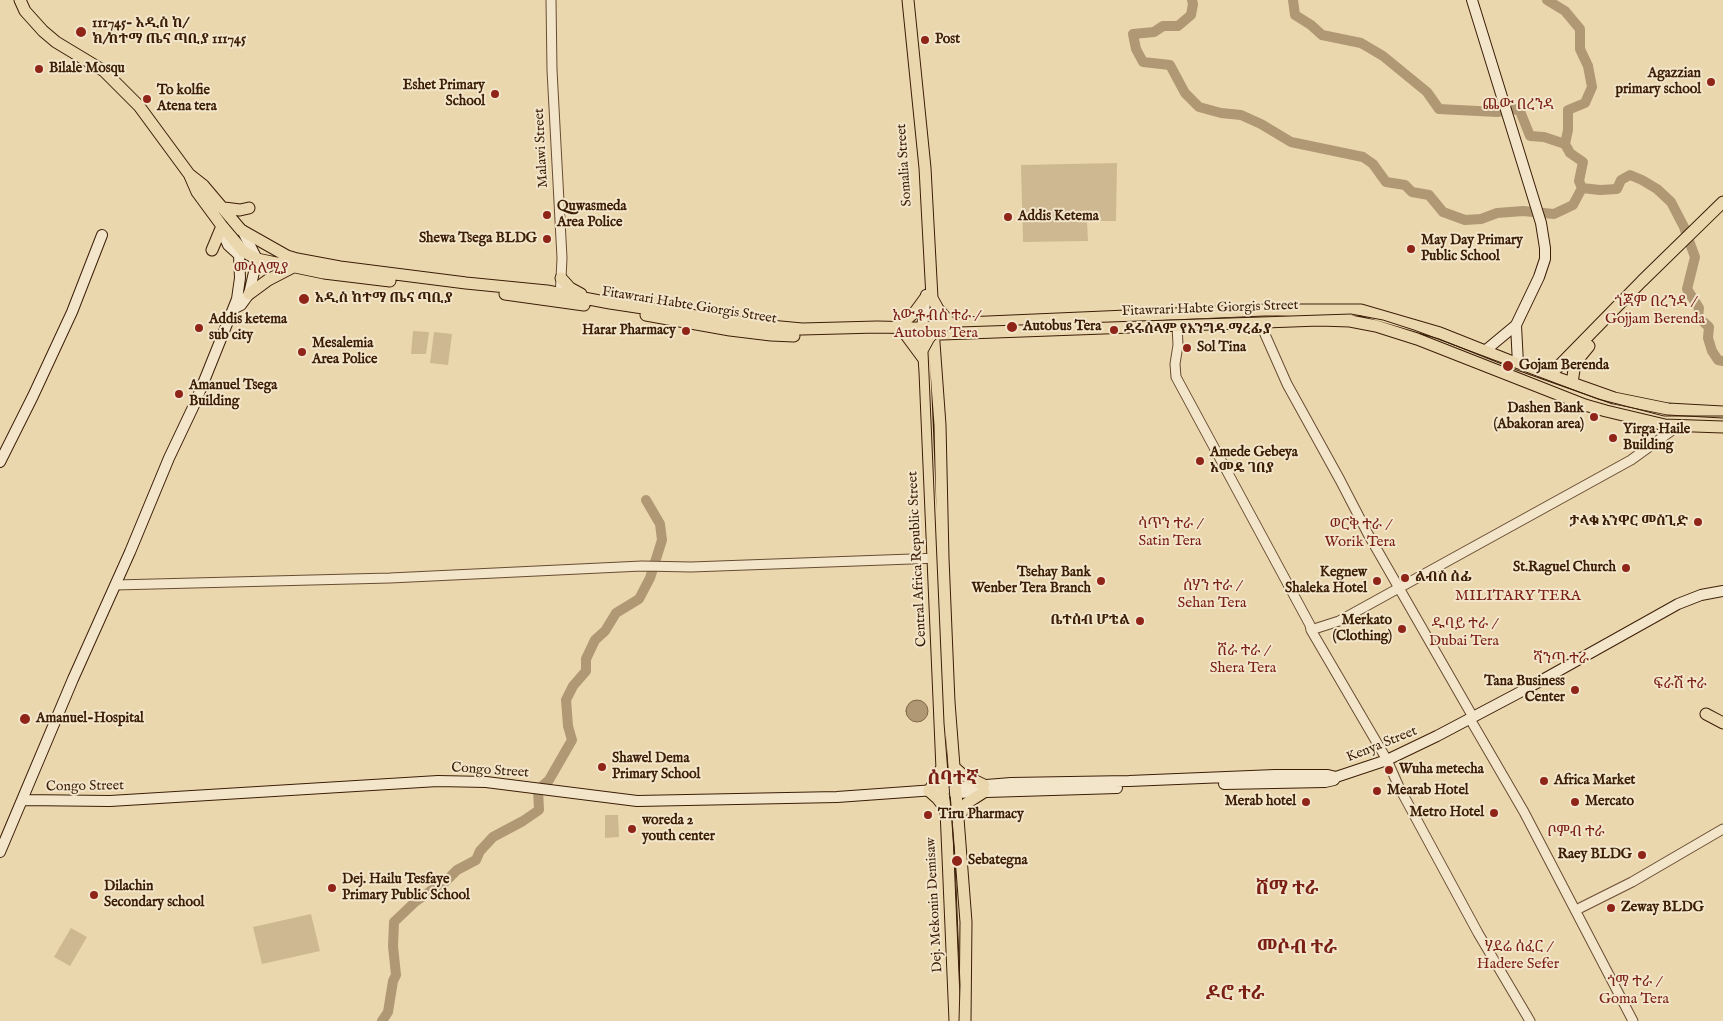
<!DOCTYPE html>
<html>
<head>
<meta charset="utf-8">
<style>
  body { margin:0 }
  canvas { display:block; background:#ebd7ae }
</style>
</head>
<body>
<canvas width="1723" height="1021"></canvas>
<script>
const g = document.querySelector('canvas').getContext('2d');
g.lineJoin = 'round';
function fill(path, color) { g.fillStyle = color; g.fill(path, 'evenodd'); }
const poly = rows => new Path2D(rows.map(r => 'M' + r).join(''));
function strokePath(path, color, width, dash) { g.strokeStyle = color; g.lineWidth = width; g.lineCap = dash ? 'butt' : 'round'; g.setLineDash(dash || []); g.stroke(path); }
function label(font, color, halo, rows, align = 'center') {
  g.font = font + ' "IM FELL English","Noto Serif Ethiopic",serif'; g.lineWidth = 4; g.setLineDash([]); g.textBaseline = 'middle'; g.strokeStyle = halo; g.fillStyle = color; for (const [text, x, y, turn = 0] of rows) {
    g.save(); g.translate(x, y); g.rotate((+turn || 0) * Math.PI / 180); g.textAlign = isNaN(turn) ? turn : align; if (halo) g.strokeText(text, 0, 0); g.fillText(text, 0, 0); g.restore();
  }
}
const green = poly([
  [1117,163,1116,221,1087,221,1088,241,1023,242,1021,165],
  [413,331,429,332,426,354,411,354],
  [434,332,452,334,448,365,430,363],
  [605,815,618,815,619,837,605,838],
  [311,914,320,951,262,964,253,927],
  [71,928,87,937,70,966,54,957]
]);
const water = poly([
  '906 711a11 11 0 1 1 22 0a11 11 0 1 1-22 0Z'
]);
const river = poly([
  [1192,0,1193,4,1191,15,1178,26,1163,26,1154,32,1133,34,1136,49,1143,62,1170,65,1185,93,1199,107,1221,113,1241,115,1261,124,1291,142,1363,157,1373,164,1386,182,1405,185,1412,192,1429,195,1443,212,1465,220,1481,219,1497,213,1523,211,1554,214,1573,205,1582,188],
  [1293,0,1295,15,1311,25,1322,35,1361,43,1383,56,1427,92,1439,109,1497,112,1514,109,1520,111,1530,136,1544,137,1565,144,1570,153,1583,162,1579,181,1582,188,1600,190,1617,189,1621,180,1630,175,1642,180,1657,189,1671,202,1684,227,1695,257,1687,289,1699,308,1698,317,1709,327,1708,338,1712,351,1718,360,1723,361],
  [1547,0,1565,11,1580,29,1580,49,1588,66,1592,87,1585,103,1568,110,1568,130,1565,144],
  [382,1021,388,1012,393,981,396,975,393,946,394,922,415,902,436,887,444,883,457,870,476,860,480,851,493,837,523,821,539,810,538,790,549,780,572,740,568,726,566,700,573,686,586,671,586,659,595,640,605,631,616,613,639,599,650,578,662,540,660,524,646,500]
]);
const tertiary = poly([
  [551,0,552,70,562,258,560,299],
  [1260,323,1287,384,1340,480,1368,534,1473,717],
  [1177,325,1178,345,1175,364,1176,377,1310,625,1311,630,1387,760,1399,787,1478,933,1530,1021],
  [115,585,390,578,642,566,691,567,939,558],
  [1311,630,1339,621,1631,460,1678,426],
  [1470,719,1524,812,1633,1021],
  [1576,910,1632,882,1723,829]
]);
const secondary = poly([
  [1472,0,1541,223,1545,248,1545,259,1539,277,1516,325,1486,350],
  [233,309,241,305,249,294,257,259,242,230],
  [1516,325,1518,364],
  [922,328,926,295],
  [0,462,33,396,72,312,102,235],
  [1224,784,1325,782,1334,780,1336,777],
  [949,788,1011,783,1129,781,1275,775,1328,775,1336,777,1387,760,1437,736,1526,689,1678,604,1701,595,1723,591],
  [954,793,1117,788],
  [22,800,110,801,438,781,486,782,637,801,837,797,935,790],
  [0,852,73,679,130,552,169,458,196,401,233,309,237,299,240,278,239,255,228,245,224,236,224,228]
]);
const primary = poly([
  [20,0,25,11,43,31,56,42,104,71,139,106,189,174,203,185,241,230,287,256,297,259,340,267,466,283,547,291,610,303,749,324,802,329,877,327,922,328,965,323,1081,318,1264,310,1361,310,1440,333,1518,364,1614,398,1668,409,1723,412],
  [908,0,925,168,932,298,938,309,952,325],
  [190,176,197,192,222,226,244,252,257,259,324,273,390,281],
  [224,208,240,210,249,208],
  [212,250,222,226],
  [561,278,570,288,581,294],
  [249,294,268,280,293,267],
  [505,294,584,305],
  [646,315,730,330,771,335,794,336],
  [897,328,915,312,926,297],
  [922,329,925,372,943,793,946,810,955,1021],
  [933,329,940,425,943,558,949,702,966,922,965,1021],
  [906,335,923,358],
  [915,335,1319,320,1350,321,1376,326,1417,339,1585,405,1606,411,1665,425,1723,427],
  [1550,375,1642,281,1723,202],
  [1572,383,1575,363,1589,346],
  [1706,714,1723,723],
  [954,767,963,775,984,785],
  [941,769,936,780,929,791,938,799,945,808],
  [959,817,967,803,984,792]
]);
const tram = poly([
  [959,1021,960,985,955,861,944,723,928,352,934,341,944,332,959,327,1351,314,1383,320,1414,330,1598,399,1664,416,1723,416]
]);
const markers = [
  [81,32,6,"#8f2418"],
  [925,40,5,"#8f2418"],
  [39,69,5,"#8f2418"],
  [1711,82,5,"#8f2418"],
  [495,94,5,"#8f2418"],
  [147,99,5,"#8f2418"],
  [547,215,5,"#8f2418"],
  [1008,217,5,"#8f2418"],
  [547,239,5,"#8f2418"],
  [1411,249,5,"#8f2418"],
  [304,299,6,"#8f2418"],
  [1012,327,6,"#8f2418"],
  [199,328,5,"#8f2418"],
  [1114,330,5,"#8f2418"],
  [686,331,5,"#8f2418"],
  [1187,348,5,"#8f2418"],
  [302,352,5,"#8f2418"],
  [1508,366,6,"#8f2418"],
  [179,394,5,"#8f2418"],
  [1594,417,5,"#8f2418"],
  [1613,438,5,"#8f2418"],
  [1200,461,5,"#8f2418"],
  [1698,522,5,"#8f2418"],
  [1626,568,5,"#8f2418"],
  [1405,578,5,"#8f2418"],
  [1101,581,5,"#8f2418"],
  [1377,581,5,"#8f2418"],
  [1140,621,5,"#8f2418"],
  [1402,629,5,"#8f2418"],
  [1575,690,5,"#8f2418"],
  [25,719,6,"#8f2418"],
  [602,767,5,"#8f2418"],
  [1389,770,5,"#8f2418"],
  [1544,781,5,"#8f2418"],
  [1377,791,5,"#8f2418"],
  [1306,802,5,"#8f2418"],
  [1575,802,5,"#8f2418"],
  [1494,813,5,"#8f2418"],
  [928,815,5,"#8f2418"],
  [632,829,5,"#8f2418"],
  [1642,855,5,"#8f2418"],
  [957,861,6,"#8f2418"],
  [332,888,5,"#8f2418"],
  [94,895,5,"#8f2418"],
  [1611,908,5,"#8f2418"]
];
const poiNames = [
  ["111745- አዲስ ከ/",92,24],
  ["ክ/ከተማ ጤና ጣቢያ 111745",92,40],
  ["Post",935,40],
  ["Bilale Mosqu",49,69],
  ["Agazzian",1701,74,"right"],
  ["primary school",1701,90,"right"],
  ["Eshet Primary",485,86,"right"],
  ["School",485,102,"right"],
  ["To kolfie",157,91],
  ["Atena tera",157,107],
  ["Quwasmeda",557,207],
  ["Area Police",557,223],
  ["Addis Ketema",1018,217],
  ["Shewa Tsega BLDG",537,239,"right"],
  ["May Day Primary",1421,241],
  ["Public School",1421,257],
  ["አዲስ ከተማ ጤና ጣቢያ",315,299],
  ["Addis ketema",209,320],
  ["sub city",209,336],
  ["Autobus Tera",1023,327],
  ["ዳሩሰላም የእንግዳ ማረፊያ",1124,330],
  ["Harar Pharmacy",676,331,"right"],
  ["Mesalemia",312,344],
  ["Area Police",312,360],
  ["Sol Tina",1197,348],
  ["Gojam Berenda",1519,366],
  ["Amanuel Tsega",189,386],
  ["Building",189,402],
  ["Dashen Bank",1584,409,"right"],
  ["(Abakoran area)",1584,425,"right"],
  ["Yirga Haile",1623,430],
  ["Building",1623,446],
  ["Amede Gebeya",1210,453],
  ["አመዴ ገበያ",1210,469],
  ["ታላቁ አንዋር መስጊድ",1688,522,"right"],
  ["St.Raguel Church",1616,568,"right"],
  ["Tsehay Bank",1091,573,"right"],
  ["Wenber Tera Branch",1091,589,"right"],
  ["Kegnew",1367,573,"right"],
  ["Shaleka Hotel",1367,589,"right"],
  ["ልብስ ሰፊ",1415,578],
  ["ቤተሰብ ሆቴል",1130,621,"right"],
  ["Merkato",1392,621,"right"],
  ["(Clothing)",1392,637,"right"],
  ["Tana Business",1565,682,"right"],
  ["Center",1565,698,"right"],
  ["Amanuel-Hospital",36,719],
  ["Shawel Dema",612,759],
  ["Primary School",612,775],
  ["Wuha metecha",1399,770],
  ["Africa Market",1554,781],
  ["Mearab Hotel",1387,791],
  ["Merab hotel",1296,802,"right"],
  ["Mercato",1585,802],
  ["Metro Hotel",1484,813,"right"],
  ["Tiru Pharmacy",938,815],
  ["woreda 2",642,821],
  ["youth center",642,837],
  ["Raey BLDG",1632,855,"right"],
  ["Sebategna",968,861],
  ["Dej. Hailu Tesfaye",342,880],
  ["Primary Public School",342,896],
  ["Dilachin",104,887],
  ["Secondary school",104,903],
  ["Zeway BLDG",1621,908]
];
const streetNames = [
  ["Malawi Street",542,148,-93],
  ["Somalia Street",905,165,-94],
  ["Fitawrari Habte Giorgis Street",689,306,9],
  ["Fitawrari Habte Giorgis Street",1210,309,-2],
  ["Central Africa Republic Street",918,559,-93],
  ["Kenya Street",1382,745,-22],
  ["Congo Street",490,771,4],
  ["Congo Street",85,787,-1],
  ["Dej. Mekonin Demisaw",935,905,-93]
];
const neighbourhoodNames = [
  ["ጨው በረንዳ",1518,106],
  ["መሳለሚያ",261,270],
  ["ጎጃም በረንዳ /",1655,303],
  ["Gojjam Berenda",1655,320],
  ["አውቶብስ ተራ /",936,317],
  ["Autobus Tera",936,334],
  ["ሳጥን ተራ /",1170,525],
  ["Satin Tera",1170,542],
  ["ወርቅ ተራ /",1360,526],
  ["Worik Tera",1360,543],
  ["ሰሃን ተራ /",1212,587],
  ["Sehan Tera",1212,604],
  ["MILITARY TERA",1518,597],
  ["ዱባይ ተራ /",1464,625],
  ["Dubai Tera",1464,642],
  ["ሸራ ተራ /",1243,652],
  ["Shera Tera",1243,669],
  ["ሻንጣ ተራ",1561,660],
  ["ፍራሽ ተራ",1680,685],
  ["ቦምብ ተራ",1576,833],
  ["ሃደሬ ሰፈር /",1518,948],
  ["Hadere Sefer",1518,965],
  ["ጎማ ተራ /",1634,983],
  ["Goma Tera",1634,1000]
];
const districtNames = [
  ["ሰባተኛ",953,780],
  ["ሸማ ተራ",1287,890],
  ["መሶብ ተራ",1297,949],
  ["ዶሮ ተራ",1235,995]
];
fill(green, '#cdb892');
fill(water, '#b09875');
strokePath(water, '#826749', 1);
strokePath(river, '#b09875', 10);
strokePath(tertiary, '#684c31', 11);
strokePath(secondary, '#3c1e07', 12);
strokePath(primary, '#3c1e07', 13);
strokePath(tertiary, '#f2e5ca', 9);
strokePath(secondary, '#f2e5ca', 10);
strokePath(primary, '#ebd7ae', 11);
strokePath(tram, '#3c1e07', 1);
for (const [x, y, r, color] of markers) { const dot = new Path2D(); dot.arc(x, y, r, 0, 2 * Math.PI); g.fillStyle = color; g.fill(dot); strokePath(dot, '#f2e5ca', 2); }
label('bold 14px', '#3c1e07', '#f2e5ca', poiNames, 'left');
label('14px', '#3c1e07', '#f2e5ca', streetNames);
label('15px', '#7a1f14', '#f2e5ca', neighbourhoodNames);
label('bold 19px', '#7a1f14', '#f2e5ca', districtNames);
</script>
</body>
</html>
